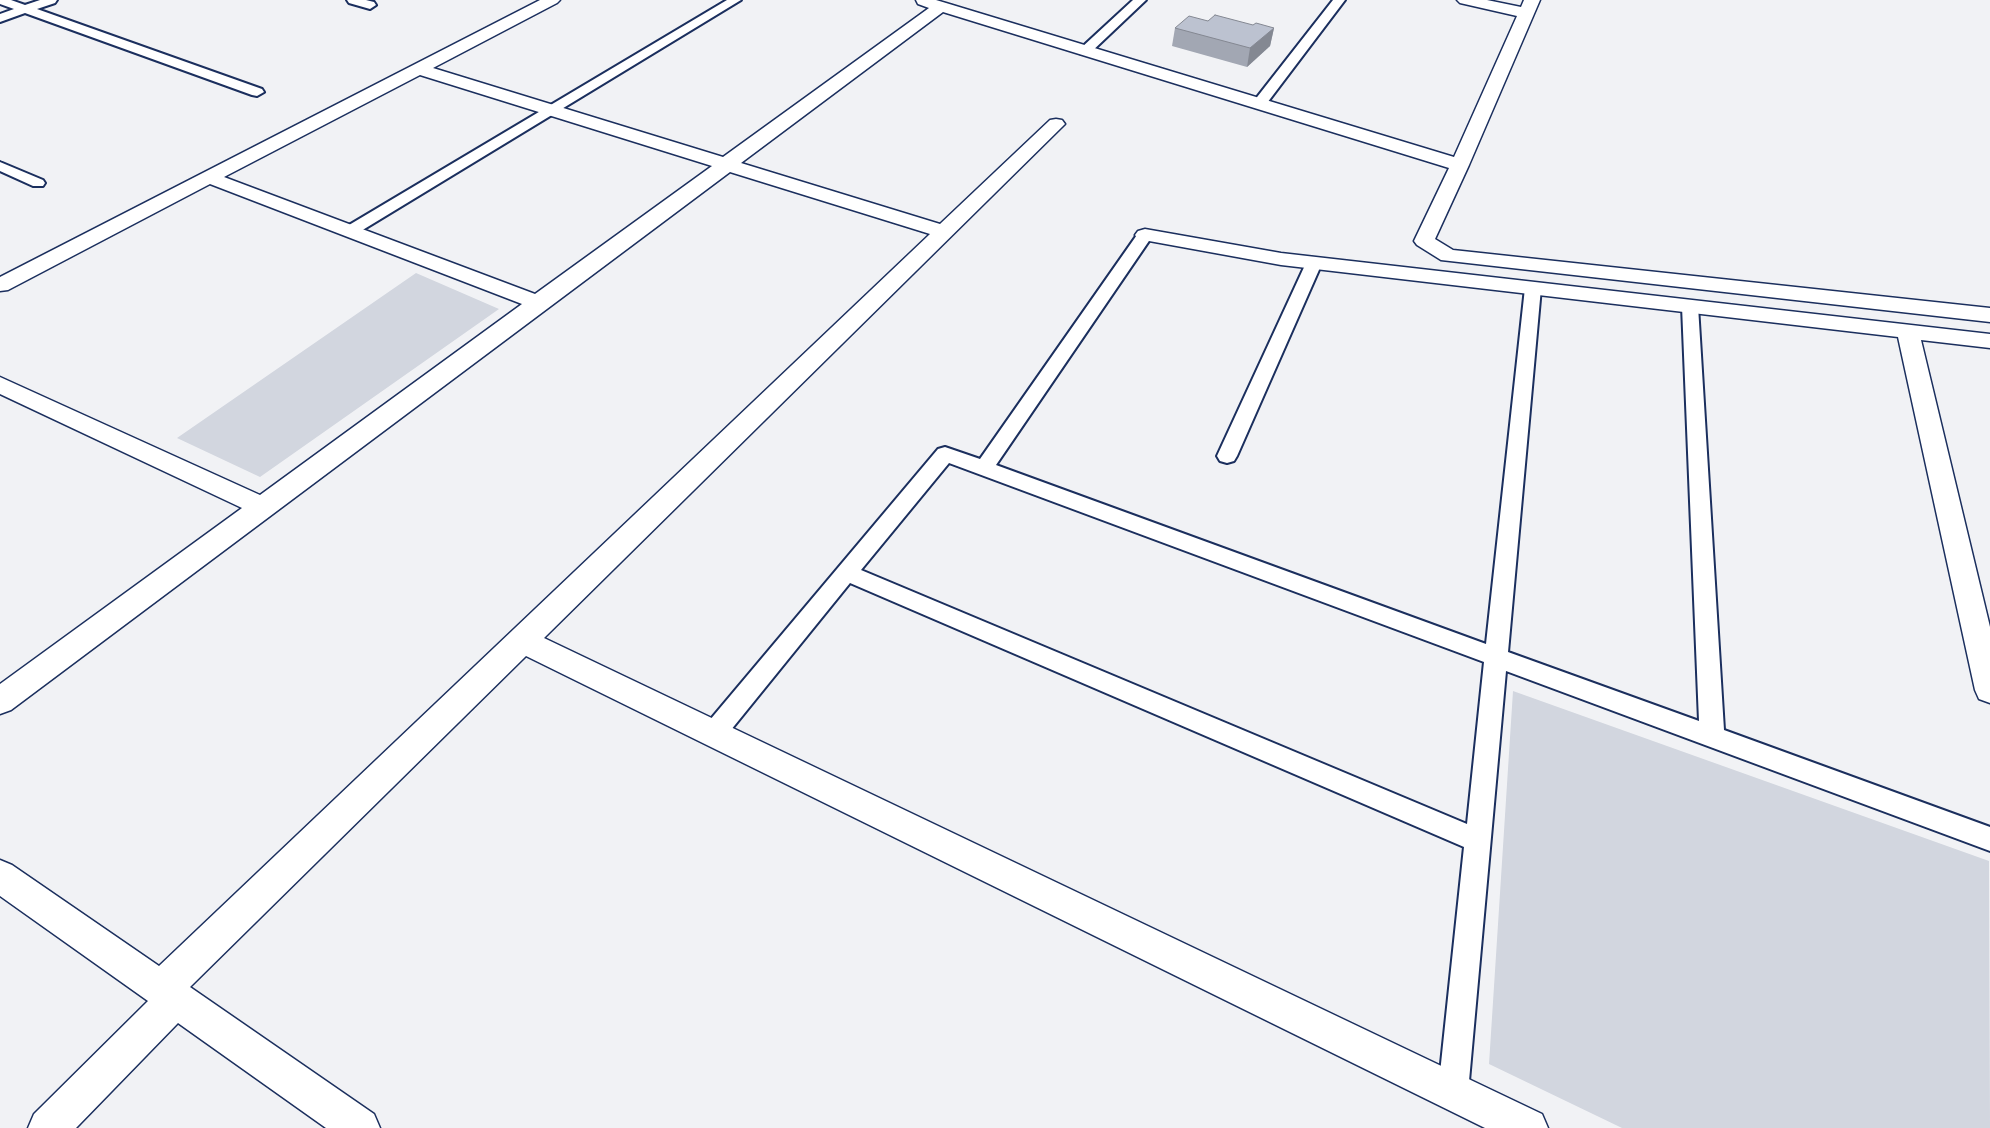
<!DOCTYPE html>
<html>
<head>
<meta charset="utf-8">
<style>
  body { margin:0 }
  canvas { display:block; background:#f1f2f5 }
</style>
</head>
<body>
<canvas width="1990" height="1128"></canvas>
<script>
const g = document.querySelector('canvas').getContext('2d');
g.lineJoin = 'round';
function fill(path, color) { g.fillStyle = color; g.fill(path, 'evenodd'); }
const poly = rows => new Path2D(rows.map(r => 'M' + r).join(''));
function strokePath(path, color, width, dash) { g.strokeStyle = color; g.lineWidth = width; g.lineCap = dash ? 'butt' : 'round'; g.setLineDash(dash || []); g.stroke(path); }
const green = poly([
  [416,273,499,309,260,477,177,438],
  [1513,691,1989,861,1990,1128,1622,1128,1489,1064]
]);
const lane = poly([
  [0,0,11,0,25,5,40,0,57,0,55,3,37,9,262,89,264,92,257,96,252,95,25,13,0,22,0,14,14,9,0,4,0,0],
  [347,0,366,0,374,2,376,5,370,9,349,3,347,0],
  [727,0,741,0,356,234,344,234,342,231,344,228,727,0],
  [1133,0,1146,0,1089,54,1081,54,1079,51,1081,48,1133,0],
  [1333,0,1345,0,1264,107,1254,107,1252,104,1254,101,1333,0],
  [0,162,43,180,45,183,43,186,33,186,0,171,0,162],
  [1145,230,1151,232,1153,235,996,465,1486,644,1525,288,1527,284,1539,284,1541,288,1508,652,1699,721,1682,306,1684,302,1690,301,1696,302,1698,306,1724,730,1990,827,1990,851,1506,671,1468,1092,1464,1103,1453,1107,1442,1103,1438,1092,1464,847,850,583,722,741,713,744,704,741,701,734,704,727,938,449,945,447,980,459,1139,232,1145,230],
  [949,463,1484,662,1467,824,861,570,949,463],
  [1314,258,1320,260,1322,263,1237,456,1234,461,1227,463,1220,461,1217,456,1306,263,1308,260,1314,258]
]);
const street = poly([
  [540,0,560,0,557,3,433,68,723,157,929,8,918,4,916,0,936,0,946,3,1454,157,1517,16,1460,3,1457,0,1487,0,1521,7,1524,0,1540,0,1469,165,1435,239,1453,250,1990,308,1990,322,1441,260,1417,245,1414,241,1449,168,943,12,741,163,940,224,1050,120,1056,119,1062,120,1065,124,544,638,1542,1114,1548,1128,1485,1128,526,656,190,987,374,1114,380,1128,326,1128,178,1023,76,1128,28,1128,34,1114,148,1001,0,896,0,860,12,865,159,966,930,234,730,172,11,710,0,714,0,684,242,508,0,394,0,377,260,495,522,304,210,184,8,290,0,291,0,277,540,0],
  [420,75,712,166,535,294,224,177,420,75],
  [1145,229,1281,253,1990,334,1990,348,1921,340,1990,627,1990,703,1979,699,1975,690,1898,337,1281,265,1138,239,1135,235,1138,231,1145,229]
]);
const wall = poly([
  [1208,21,1274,28,1270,46,1247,67,1172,46,1175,28]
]);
const shadedWall = poly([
  [1274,28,1270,46,1247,67,1250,48]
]);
const building = poly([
  [1215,15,1253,25,1256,23,1274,28,1250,48,1175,28,1189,16,1208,21,1215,15]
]);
fill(green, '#d2d6df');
strokePath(lane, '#1b2f5e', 4);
strokePath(street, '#1b2f5e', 3);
fill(lane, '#fff');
fill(street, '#fff');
fill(wall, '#a2a7b3');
fill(shadedWall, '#848892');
fill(building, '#bcc2d0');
strokePath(building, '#848892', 1);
</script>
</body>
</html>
